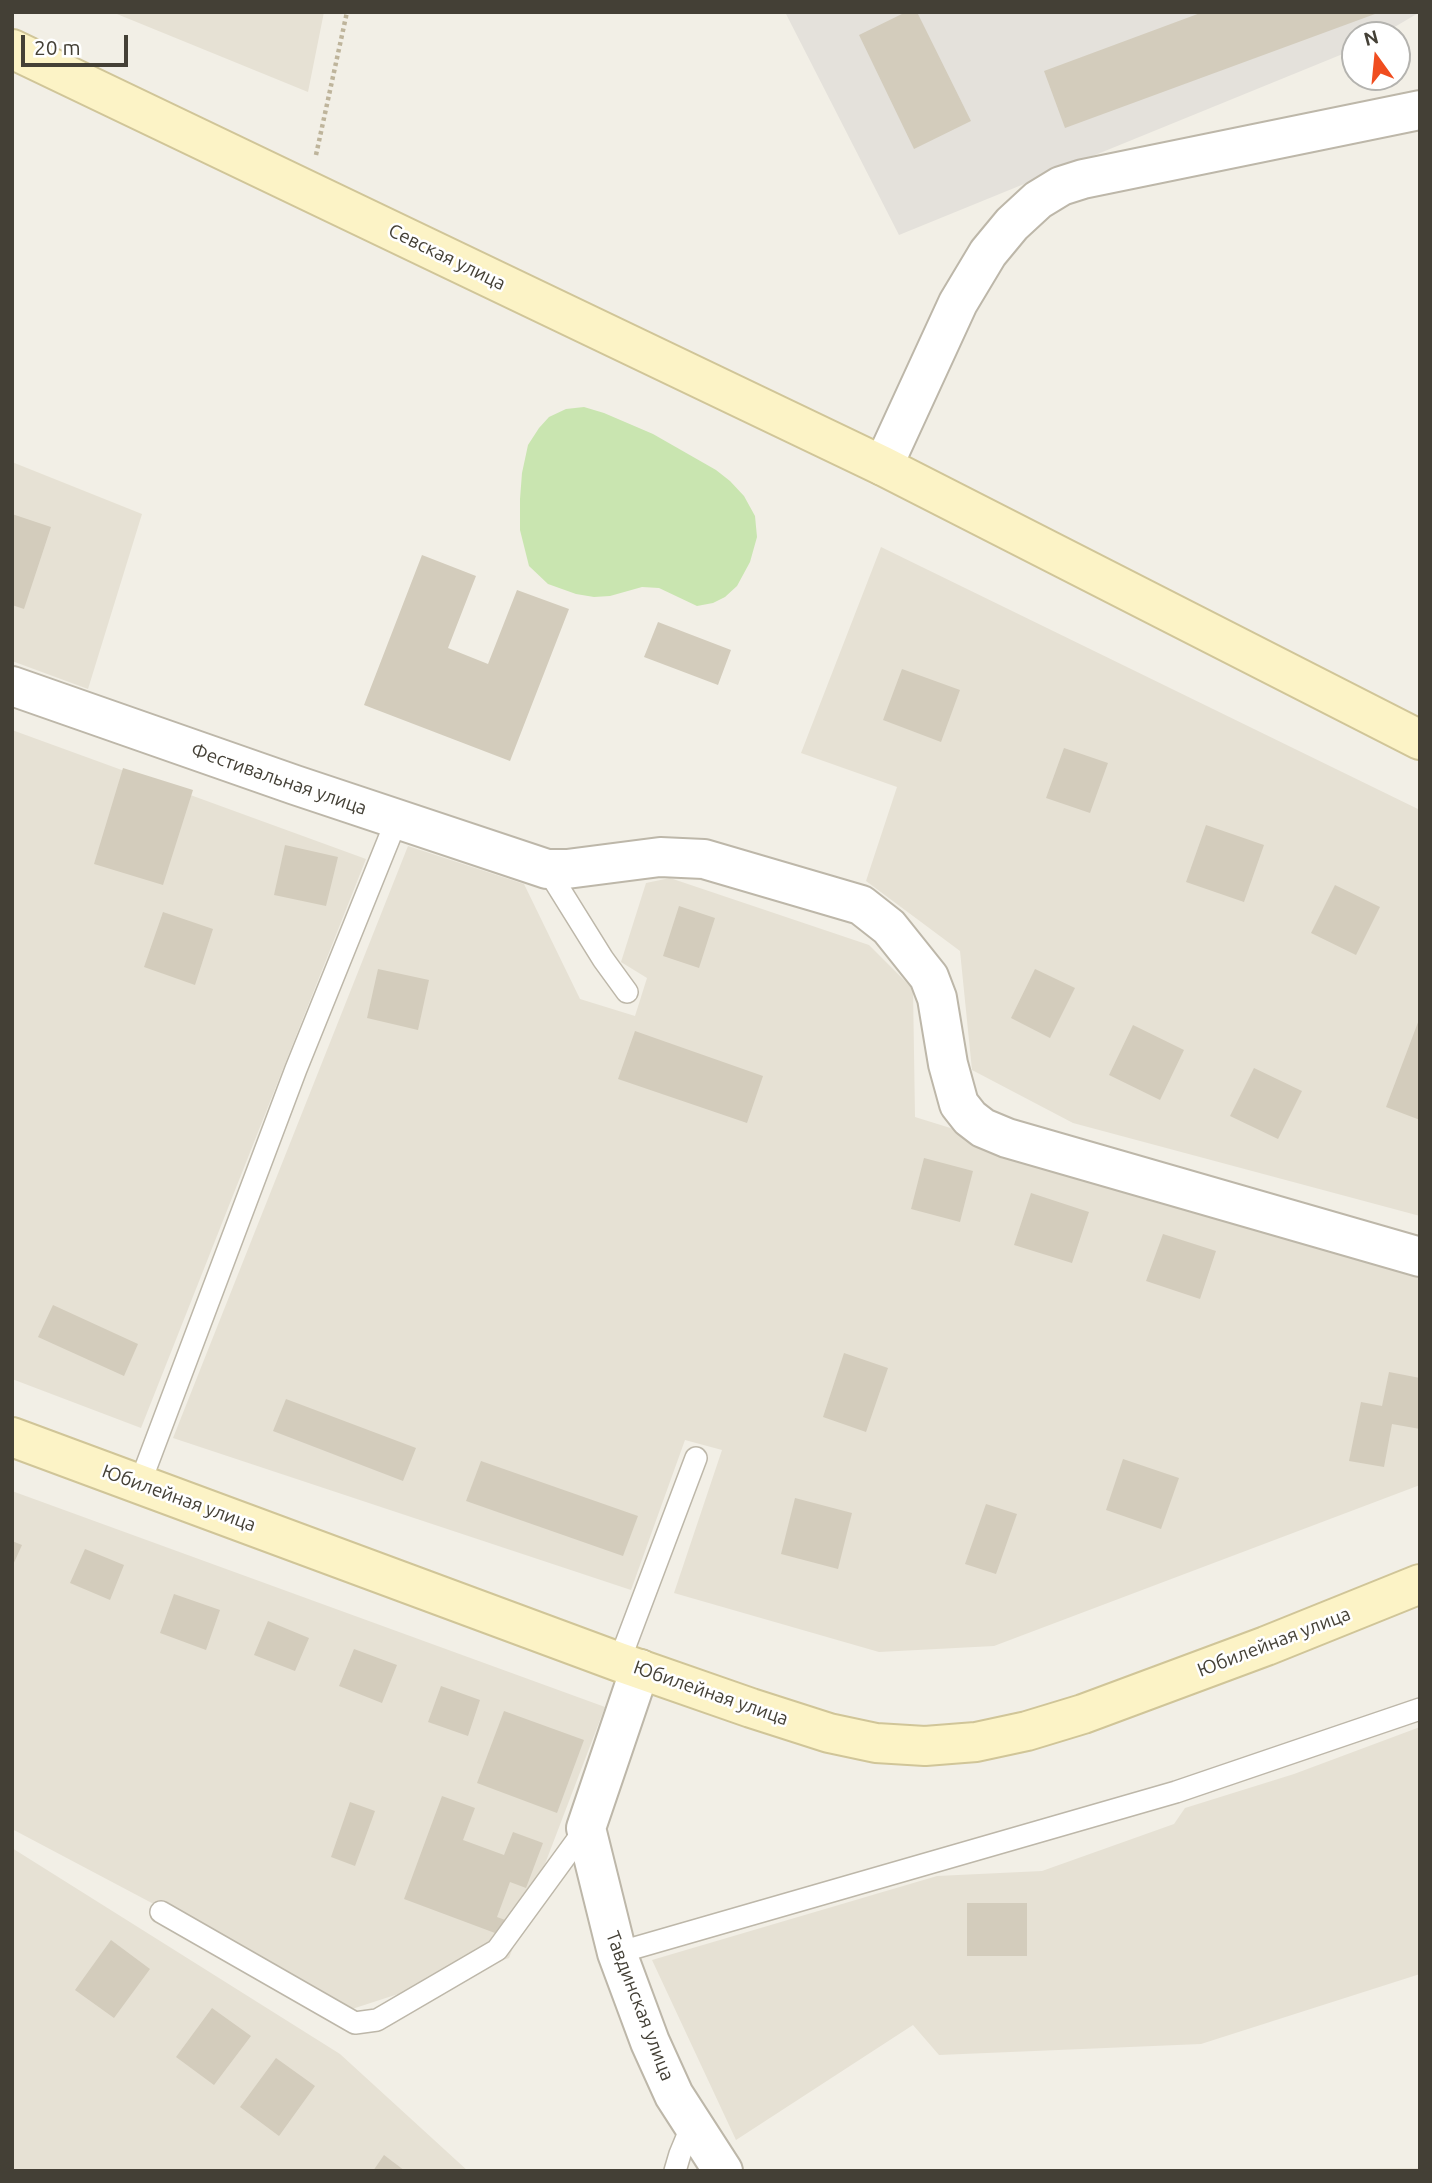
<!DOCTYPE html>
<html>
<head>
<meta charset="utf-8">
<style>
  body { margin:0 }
  #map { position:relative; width:1432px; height:2183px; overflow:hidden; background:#f2efe6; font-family:Ubuntu,sans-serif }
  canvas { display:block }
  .frame { position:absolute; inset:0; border:14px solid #444036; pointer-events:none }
  .north { position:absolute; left:1341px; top:21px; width:70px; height:70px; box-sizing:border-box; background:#fff; border:2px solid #b4b3af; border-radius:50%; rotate:345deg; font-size:19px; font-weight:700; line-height:28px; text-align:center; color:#444036 }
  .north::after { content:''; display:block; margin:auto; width:24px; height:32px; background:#f04d1f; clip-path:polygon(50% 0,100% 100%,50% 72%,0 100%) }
  .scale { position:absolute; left:21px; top:35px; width:107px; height:32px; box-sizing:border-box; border:4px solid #444036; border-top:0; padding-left:9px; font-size:21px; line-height:24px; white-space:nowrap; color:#444036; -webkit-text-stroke:5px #fff; paint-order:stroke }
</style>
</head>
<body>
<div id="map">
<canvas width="1432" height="2183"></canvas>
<div class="frame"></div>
<div class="north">N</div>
<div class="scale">20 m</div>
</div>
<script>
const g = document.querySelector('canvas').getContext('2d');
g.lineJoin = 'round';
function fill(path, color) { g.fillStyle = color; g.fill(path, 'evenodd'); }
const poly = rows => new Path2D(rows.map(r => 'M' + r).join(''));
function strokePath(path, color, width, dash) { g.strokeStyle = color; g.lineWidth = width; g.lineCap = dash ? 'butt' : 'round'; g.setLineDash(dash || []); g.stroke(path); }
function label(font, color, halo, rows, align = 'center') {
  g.font = font + ' Ubuntu,sans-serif'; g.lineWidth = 5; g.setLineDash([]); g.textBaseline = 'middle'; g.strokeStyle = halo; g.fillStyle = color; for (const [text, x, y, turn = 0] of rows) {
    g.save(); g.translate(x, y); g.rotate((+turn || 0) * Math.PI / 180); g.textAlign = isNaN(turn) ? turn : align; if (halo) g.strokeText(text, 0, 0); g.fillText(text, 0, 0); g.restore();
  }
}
const residential = poly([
  [112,12,324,12,308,92],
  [12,462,142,514,88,689,12,661],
  [881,547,1420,810,1420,1216,1073,1123,972,1070,960,951,866,881,897,787,801,753],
  [12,730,366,859,141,1428,12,1379],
  [408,846,524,884,580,999,635,1016,647,978,621,962,646,883,670,878,869,945,913,989,915,1117,1420,1274,1420,1485,994,1646,879,1652,674,1593,722,1450,685,1440,631,1590,173,1438],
  [12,1491,605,1707,509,1958,352,2009,12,1829],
  [1420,1727,1420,1974,1201,2044,939,2055,913,2025,736,2140,652,1960,937,1876,1042,1871,1174,1824,1185,1808,1294,1774],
  [12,1848,340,2054,468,2171,14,2171],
  [1420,2168,1420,2171,1087,2171]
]);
const industrial = poly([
  [785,12,1420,12,1381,35,1355,35,1355,49,899,235]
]);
const green = poly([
  [584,407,604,413,653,434,716,470,730,481,744,496,755,516,757,537,750,562,737,586,725,597,713,603,697,606,659,588,642,587,610,596,594,597,576,594,548,584,529,566,520,530,520,499,522,473,528,445,539,428,549,417,566,409]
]);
const building = poly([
  [906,12,917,12,971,121,914,149,859,35],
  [1203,12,1374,12,1375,14,1065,128,1044,71],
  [12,514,51,527,24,609,12,605],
  [422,555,476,576,448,648,488,664,517,590,569,609,510,761,364,705],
  [658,622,731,650,718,685,644,657],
  [902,669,960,690,941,742,883,720],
  [1064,748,1108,763,1090,813,1046,798],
  [123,768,193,790,163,885,94,864],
  [1206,825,1264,845,1244,902,1186,882],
  [285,845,338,857,326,906,274,895],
  [1335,885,1380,907,1356,955,1311,933],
  [679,906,715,918,699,968,663,956],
  [163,912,213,929,195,985,144,967],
  [378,969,429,980,418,1030,367,1018],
  [1035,969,1075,988,1050,1038,1011,1018],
  [1420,1017,1420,1120,1386,1107],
  [1133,1025,1184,1050,1160,1100,1109,1075],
  [635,1031,763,1076,747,1123,618,1079],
  [1254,1068,1302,1091,1278,1139,1230,1116],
  [924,1158,973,1171,960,1222,911,1209],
  [1031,1193,1089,1212,1072,1263,1014,1245],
  [1163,1234,1216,1251,1200,1299,1146,1281],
  [53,1305,138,1344,124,1376,38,1337],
  [844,1353,888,1368,866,1432,823,1417],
  [1389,1372,1420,1378,1420,1429,1392,1424,1384,1467,1349,1461,1361,1402,1382,1406],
  [286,1399,416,1448,403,1481,273,1431],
  [1123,1459,1179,1478,1161,1529,1106,1510],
  [481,1461,638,1516,623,1556,466,1501],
  [795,1498,852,1513,838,1569,781,1554],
  [986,1504,1017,1514,996,1574,965,1564],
  [12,1541,22,1545,12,1567],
  [85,1549,124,1565,110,1600,70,1583],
  [174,1594,220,1610,206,1650,160,1633],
  [268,1621,309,1638,295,1671,254,1655],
  [354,1649,397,1665,382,1703,339,1686],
  [441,1686,480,1700,468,1736,428,1722],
  [504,1711,584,1740,557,1813,477,1783],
  [442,1796,475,1808,463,1840,504,1855,513,1832,543,1843,526,1888,510,1882,497,1917,508,1921,503,1936,404,1899],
  [350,1802,375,1811,355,1866,331,1857],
  [967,1903,1027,1903,1027,1956,967,1956],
  [111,1940,150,1969,114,2018,75,1990],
  [212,2008,251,2036,214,2085,176,2057],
  [276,2058,315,2086,279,2136,240,2107],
  [384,2155,405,2171,373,2171]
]);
const path = poly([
  [316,155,347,12]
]);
const lane = poly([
  [547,869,603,959,627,992],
  [140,1483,296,1069,397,819],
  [619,1662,696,1458],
  [161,1912,355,2023,377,2020,497,1950,586,1828],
  [617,1953,1176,1792,1420,1709],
  [675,2171,680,2154,692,2125]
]);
const street = poly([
  [883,466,958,303,988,253,1012,224,1038,200,1061,186,1083,179,1420,110],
  [12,686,295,785,547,869,567,869,660,857,704,859,861,905,889,927,929,977,937,998,948,1064,959,1104,970,1118,983,1128,1007,1138,1420,1257],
  [640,1669,586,1828,617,1953,650,2042,674,2095,723,2171]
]);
const secondary = poly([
  [12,49,883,466,1420,740],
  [12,1437,619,1662,751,1708,829,1733,876,1743,925,1746,976,1742,1027,1731,1083,1714,1266,1646,1420,1584]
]);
const streetNames = [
  ["Севская улица",447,257,26],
  ["Фестивальная улица",279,779,19],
  ["Юбилейная улица",179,1498,20],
  ["Юбилейная улица",1274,1642,-21],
  ["Юбилейная улица",711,1693,19],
  ["Тавдинская улица",640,2006,69]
];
fill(residential, '#e6e1d4');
fill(industrial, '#e4e1db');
fill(green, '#c9e5b0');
fill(building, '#d3ccbc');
strokePath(lane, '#bdb7a9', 24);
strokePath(street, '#bdb7a9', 42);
strokePath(secondary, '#d0c598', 42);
strokePath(path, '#beb49b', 4.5, [3.5, 3.5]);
strokePath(lane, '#fff', 21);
strokePath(street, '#fff', 38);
strokePath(secondary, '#fcf3c6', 38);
label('19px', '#444036', '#fff', streetNames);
</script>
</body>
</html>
